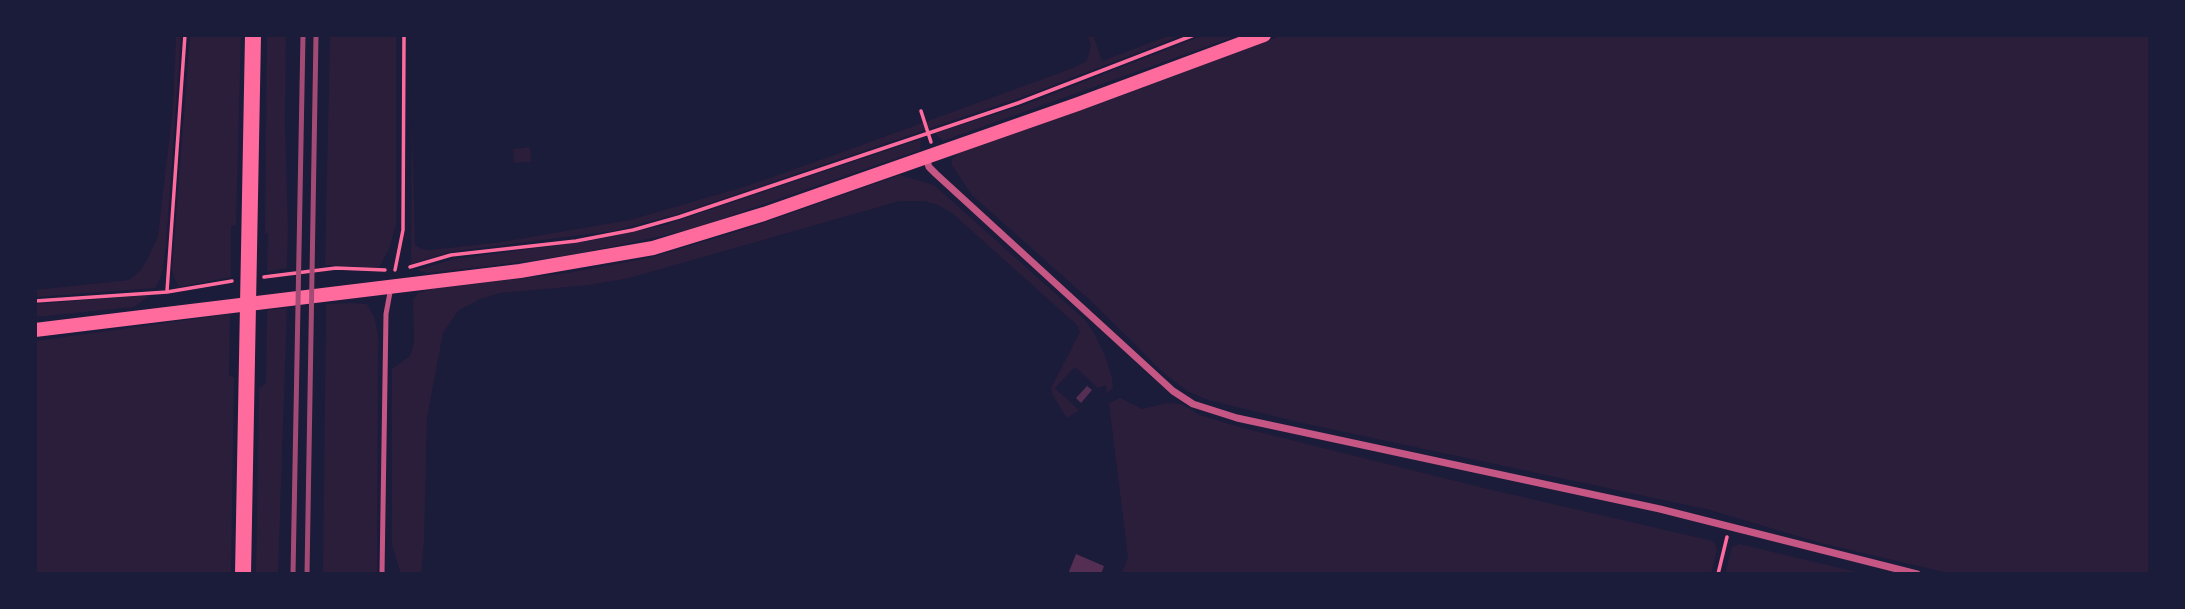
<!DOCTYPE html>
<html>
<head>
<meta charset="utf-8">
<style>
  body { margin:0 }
  #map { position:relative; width:2185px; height:609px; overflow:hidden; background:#1b1b3a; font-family:"Space Grotesk",sans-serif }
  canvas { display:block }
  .frame { position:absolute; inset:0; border:37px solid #1b1b3a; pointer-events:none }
</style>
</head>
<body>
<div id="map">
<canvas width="2185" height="609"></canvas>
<div class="frame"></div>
</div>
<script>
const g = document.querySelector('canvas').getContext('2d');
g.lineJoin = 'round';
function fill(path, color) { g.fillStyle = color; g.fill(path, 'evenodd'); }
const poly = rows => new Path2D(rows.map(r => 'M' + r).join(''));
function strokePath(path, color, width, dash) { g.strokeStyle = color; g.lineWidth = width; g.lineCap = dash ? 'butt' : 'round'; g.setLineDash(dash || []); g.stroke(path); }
const green = poly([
  [176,35,181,35,166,245,162,274,156,288,35,297,35,290,129,280,140,271,148,258,158,236,173,107],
  [190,35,241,35,236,225,231,226,231,277,179,287,173,275,172,268],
  [267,35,286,35,285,124,288,228,287,268,267,272,268,233,265,233],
  [330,35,396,35,396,225,389,249,379,268,325,265],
  [1087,35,1093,35,1102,61,1171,35,1183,35,1025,96,678,214,613,231,449,252,411,264,412,119,415,245,421,249,431,250,502,242,630,220,747,186,829,157,1073,68,1087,61,1091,45],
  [1204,35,1239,35,943,141,935,133,1024,105],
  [1283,35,2150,35,2150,574,1952,574,1821,543,1710,510,1298,422,1208,400,1187,391,1165,374,1093,303,972,195,952,165,952,159,959,153,1121,96],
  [921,139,920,150,701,226,667,235,581,253,530,261,428,273,416,270,455,259,590,241,665,225],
  [530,147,531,162,514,163,513,149],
  [900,175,934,185,1085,320,1095,335,1105,356,1112,378,1113,388,1107,393,1106,385,1098,388,1075,367,1055,388,1079,410,1067,418,1053,396,1051,388,1080,332,1078,326,952,213,938,205,924,201,900,201,629,278,589,285,500,293,480,299,458,311,443,333,427,418,424,541,421,574,401,574,392,545,392,369,410,356,414,343,413,300,418,293,432,289,567,273,649,258,743,230],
  [151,295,134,307,35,317,36,304],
  [351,303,367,304,375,319,378,337,377,574,323,574,326,304],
  [287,308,278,574,256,574,259,388,266,383,267,310],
  [230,314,229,376,234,377,231,574,35,574,35,341],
  [1120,398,1142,409,1167,403,1181,404,1200,415,1239,427,1484,488,1713,541,1717,550,1711,574,1121,574,1128,558,1109,403],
  [1739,544,1865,574,1725,574,1732,547]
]);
const building = poly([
  [1087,386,1092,390,1081,403,1076,398],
  [1076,554,1104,566,1101,574,1068,574]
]);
const path = poly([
  [921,111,931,142],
  [410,267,451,255,576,241,633,230,679,217,1018,103,1194,35],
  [395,270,403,230,404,35],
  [264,277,336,268,385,270],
  [167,291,185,35],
  [35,301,167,292,232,281],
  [1718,574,1727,537]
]);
const service = poly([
  [382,574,386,314,391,287]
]);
const minor = poly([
  [926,158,929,167,936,174,1173,391,1193,404,1237,418,1660,509,1917,574]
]);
const secondary = poly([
  [35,330,520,271,653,248,764,214,1078,104,1264,35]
]);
const trunk = poly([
  [243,574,253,35]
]);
const rail = poly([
  [293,574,303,35],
  [307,574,316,35]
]);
fill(green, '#2a1e3b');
fill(building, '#542f53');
strokePath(path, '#ff6b9d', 3.5);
strokePath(service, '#c65784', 5);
strokePath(minor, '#c65784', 7);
strokePath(secondary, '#ff6b9d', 14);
strokePath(trunk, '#ff6b9d', 16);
strokePath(rail, '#a44b75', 5);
</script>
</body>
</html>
